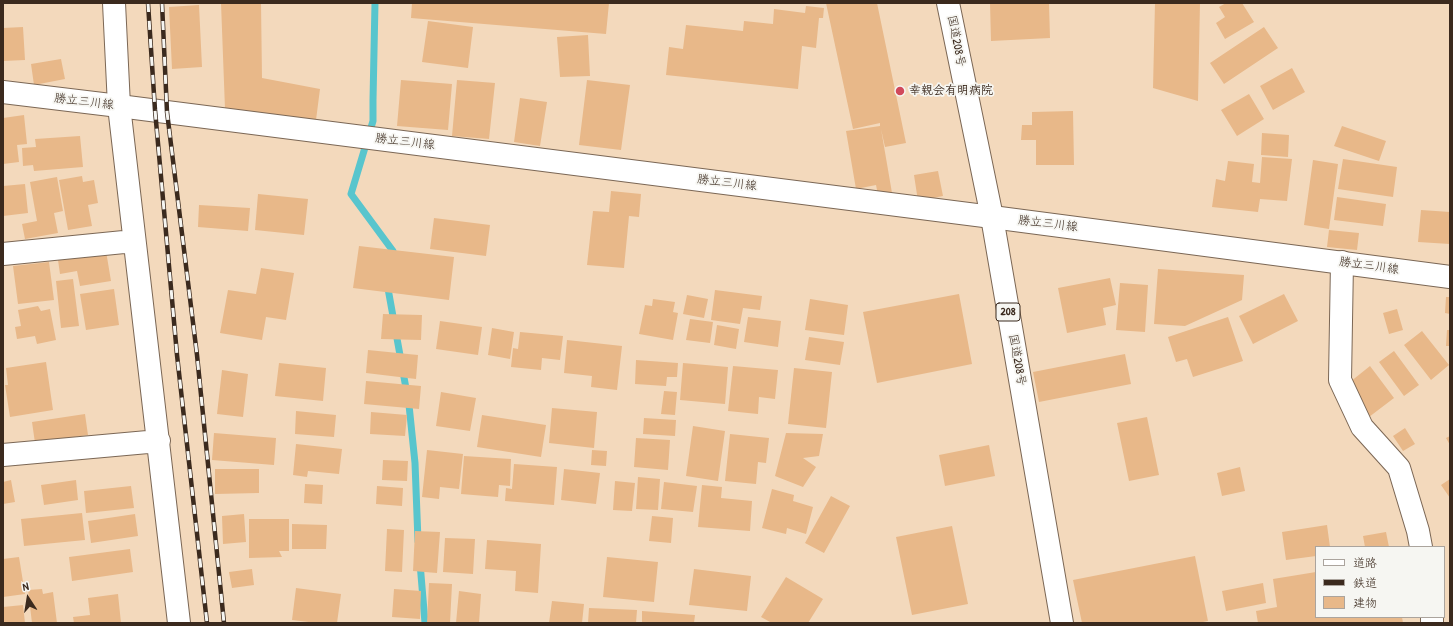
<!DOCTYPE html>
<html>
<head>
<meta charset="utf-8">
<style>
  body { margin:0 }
  #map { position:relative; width:1453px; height:626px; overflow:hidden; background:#f3d9bc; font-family:"Patrick Hand","Klee One",sans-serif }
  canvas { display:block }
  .frame { position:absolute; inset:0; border:4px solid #3b2a1e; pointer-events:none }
  .legend { position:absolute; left:1315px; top:546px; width:130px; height:72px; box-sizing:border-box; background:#f6f6f2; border:1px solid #aba49d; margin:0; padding:5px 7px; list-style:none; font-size:12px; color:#3b2a1e }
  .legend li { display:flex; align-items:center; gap:8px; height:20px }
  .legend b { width:20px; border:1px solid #aba49d }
  .north { position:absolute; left:8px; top:578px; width:40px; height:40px; -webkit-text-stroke:3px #f6f6f2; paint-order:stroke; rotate:348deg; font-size:11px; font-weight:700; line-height:16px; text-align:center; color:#3b2a1e }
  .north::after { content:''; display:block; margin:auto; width:14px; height:18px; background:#3b2a1e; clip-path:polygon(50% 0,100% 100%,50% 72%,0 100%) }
</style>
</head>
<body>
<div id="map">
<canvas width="1453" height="626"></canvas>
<div class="frame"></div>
<ul class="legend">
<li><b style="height:5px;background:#fff"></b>道路</li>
<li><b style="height:5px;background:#3b2a1e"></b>鉄道</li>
<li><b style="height:11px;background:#e8b889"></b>建物</li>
</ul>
<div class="north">N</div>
</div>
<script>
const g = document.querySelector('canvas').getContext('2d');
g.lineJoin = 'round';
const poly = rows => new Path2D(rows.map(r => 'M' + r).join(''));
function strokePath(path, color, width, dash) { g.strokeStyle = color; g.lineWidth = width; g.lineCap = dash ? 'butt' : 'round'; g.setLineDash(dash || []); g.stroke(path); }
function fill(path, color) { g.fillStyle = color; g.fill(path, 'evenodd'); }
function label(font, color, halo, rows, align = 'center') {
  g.font = font + ' "Patrick Hand","Klee One",sans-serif'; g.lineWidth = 3.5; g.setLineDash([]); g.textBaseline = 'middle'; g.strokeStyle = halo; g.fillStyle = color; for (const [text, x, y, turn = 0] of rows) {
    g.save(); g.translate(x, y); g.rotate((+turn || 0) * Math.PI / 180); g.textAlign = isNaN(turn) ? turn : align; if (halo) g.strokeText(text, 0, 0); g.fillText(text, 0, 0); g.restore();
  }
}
const stream = poly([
  [375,3,373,100,373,121,351,194,393,251,392,258],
  [387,283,409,405,415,463,418,541],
  [420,563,425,623]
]);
const building = poly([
  [221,3,261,3,262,78,320,89,316,120,225,109],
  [412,3,609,3,606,34,411,18],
  [826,3,877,3,906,143,885,147,881,129,892,193,878,195,876,185,856,189,846,131,880,126,880,123,853,129],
  [990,3,1049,3,1050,38,991,41],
  [1155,3,1200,3,1198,101,1153,88],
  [1226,3,1242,3,1254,22,1225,39,1216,23,1225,17,1219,7],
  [199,5,202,67,172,69,169,7],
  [806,6,824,8,823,18,819,18,816,48,802,46,798,89,666,75,669,47,683,49,686,25,743,31,744,21,773,24,774,9,805,13],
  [428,21,473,27,468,68,422,62],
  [23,27,25,60,3,61,3,28],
  [1264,27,1278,48,1224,84,1210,63],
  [588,35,590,76,560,77,557,37],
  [61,59,65,79,34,85,31,64],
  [1292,68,1305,92,1273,110,1260,86],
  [401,80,452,84,448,130,397,126],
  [457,80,495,83,489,139,452,136],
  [587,80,630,85,621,150,579,145],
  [1249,94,1264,119,1237,136,1221,110],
  [520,98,547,102,540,146,514,142],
  [1073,111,1074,165,1036,165,1036,140,1021,140,1022,125,1032,125,1032,112],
  [24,115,27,144,17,145,19,162,3,164,3,118],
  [1342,126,1386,141,1379,161,1334,146],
  [1262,133,1289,135,1288,157,1261,155],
  [80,136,83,167,34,171,33,165,23,166,22,148,36,147,35,139],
  [1262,157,1292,159,1287,201,1260,199,1258,212,1212,207,1216,179,1225,181,1228,161,1254,164,1252,182,1260,183],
  [1343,159,1397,167,1393,197,1338,189],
  [1313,160,1338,164,1329,229,1304,225],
  [938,171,943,196,918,201,914,175],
  [82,176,83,182,94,180,98,203,88,205,92,226,68,230,59,180],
  [57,177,63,211,54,213,58,233,25,239,22,224,37,221,30,182],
  [25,184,28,213,3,216,3,186],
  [611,191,641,194,639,217,629,216,624,268,587,265,593,211,609,212],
  [258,194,308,199,304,235,255,230],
  [1337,197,1386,204,1383,226,1334,220],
  [199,205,250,208,248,231,198,227],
  [1421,210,1450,212,1450,244,1418,242],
  [434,218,490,225,486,256,430,249],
  [1329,230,1359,233,1357,250,1327,247],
  [359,246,454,257,449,300,353,288],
  [106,251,111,281,80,286,77,271,60,274,58,260],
  [49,262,54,300,18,304,13,266],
  [261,268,294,273,286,320,266,317,262,340,220,333,228,290,256,294],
  [1158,269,1244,275,1242,300,1185,326,1154,324],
  [1110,278,1116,305,1103,308,1106,325,1067,333,1058,288],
  [73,279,79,326,61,328,56,281],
  [1120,283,1148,285,1145,332,1116,330],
  [114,289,119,325,86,330,80,294],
  [715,290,762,296,760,310,743,308,740,324,711,320],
  [959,294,972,364,877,383,863,312],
  [1284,294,1298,321,1253,344,1239,316],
  [687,295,708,299,704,318,683,314],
  [1446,297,1450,297,1450,314,1445,313],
  [653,299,675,302,673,312,678,313,673,340,639,334,645,305,652,306],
  [810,299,848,305,844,335,805,330],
  [38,306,41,311,50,309,56,340,37,344,35,336,17,339,15,327,21,326,18,310],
  [1397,309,1403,330,1389,334,1383,313],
  [383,314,422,315,421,340,381,339],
  [748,317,781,321,778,347,744,342],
  [1228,317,1243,361,1193,377,1187,359,1176,362,1168,337],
  [690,319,713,322,710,343,686,340],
  [440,321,482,327,478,355,436,349],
  [717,325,739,329,736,349,714,345],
  [492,328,514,332,510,359,488,355],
  [1447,330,1450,330,1450,346,1446,346],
  [1422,331,1449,365,1431,380,1404,345],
  [520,332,563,336,560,360,542,358,541,370,511,367,513,348,518,349],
  [809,337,844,342,840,365,805,360],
  [567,340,622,346,617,390,591,387,592,376,564,373],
  [368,350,418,355,416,379,366,373],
  [1394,351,1419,385,1404,396,1379,362],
  [1125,354,1131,384,1039,402,1033,372],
  [636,360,678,363,677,377,667,377,666,386,635,384],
  [46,362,53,410,10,417,5,385,8,385,6,368],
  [279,363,326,368,323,401,275,396],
  [683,363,728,367,725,404,680,400],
  [733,366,778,370,775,399,759,397,758,414,728,411],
  [1370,366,1394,398,1369,417,1345,386],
  [794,368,832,372,826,428,788,424],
  [222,370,248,374,243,417,217,414],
  [366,381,421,386,419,409,364,404],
  [664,391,677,392,675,415,661,414],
  [441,392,476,398,470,431,436,426],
  [552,408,597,412,594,448,549,443],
  [296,411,336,415,334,437,295,434],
  [371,412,407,415,405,436,370,434],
  [85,414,88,435,35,443,32,422],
  [482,415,546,425,541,457,477,447],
  [1147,417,1159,475,1129,481,1117,423],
  [644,418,676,420,675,436,643,434],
  [693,426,725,431,718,481,686,476],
  [1405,428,1415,444,1403,451,1393,436],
  [214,433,276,438,274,465,212,460],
  [786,433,823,434,819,456,803,458,816,467,803,487,775,476],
  [730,434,769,438,766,463,758,462,756,484,725,481],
  [1450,436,1450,445,1446,438],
  [636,438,670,440,668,470,634,467],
  [296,444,342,449,339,474,308,471,307,477,293,475],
  [989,445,995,476,945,486,939,455],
  [427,450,463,454,459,489,440,487,439,499,422,497],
  [592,450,607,451,606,466,591,465],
  [464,456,511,459,510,486,499,485,498,497,461,494],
  [383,460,408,461,407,481,382,480],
  [514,464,557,467,554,505,505,501,506,488,512,489],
  [1240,467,1245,491,1222,496,1217,473],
  [215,469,259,469,259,493,215,494],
  [564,469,600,473,596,504,561,500],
  [638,477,660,479,658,510,636,509],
  [1450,479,1450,498,1441,485],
  [11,480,15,502,3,504,3,482],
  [76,480,78,500,44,505,41,485],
  [615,481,635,483,632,511,613,510],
  [664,482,697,486,693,512,661,509],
  [305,484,323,485,322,504,304,503],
  [702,485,722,487,721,498,752,501,750,531,698,527],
  [131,486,134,508,86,513,84,491],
  [377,486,403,488,402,506,376,504],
  [772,489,794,495,793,501,813,507,806,534,787,528,786,534,762,528],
  [831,496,850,506,824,553,805,543],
  [82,513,85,540,24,546,21,519],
  [135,514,138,536,91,543,88,521],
  [244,514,246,542,223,544,222,516],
  [652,516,673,518,671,543,649,541],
  [249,519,289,519,289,551,279,551,282,557,249,558],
  [292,524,327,525,326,549,292,549],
  [1327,525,1330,547,1316,547,1316,556,1286,560,1282,532],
  [952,526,968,604,912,615,896,537],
  [387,529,404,530,402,572,385,571],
  [415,531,440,532,437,573,413,571],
  [1386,532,1389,547,1365,547,1363,536],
  [445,538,475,539,473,574,443,572],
  [487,540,541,544,538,593,515,591,516,571,485,569],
  [130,549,133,572,72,581,69,557],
  [1195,556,1208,621,1198,623,1082,623,1073,580],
  [19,557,25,594,3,597,3,559],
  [607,557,658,562,654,602,603,597],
  [252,569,254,585,232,588,229,572],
  [694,569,751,576,747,611,689,605],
  [1316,572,1316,617,1402,617,1403,623,1258,623,1256,611,1277,607,1273,579],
  [786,577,823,599,808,623,772,623,761,617],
  [429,583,452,584,450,623,427,623],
  [1263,583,1266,603,1226,611,1222,591],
  [296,588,341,594,337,623,317,623,292,620],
  [42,589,43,594,53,592,57,623,32,623,28,590],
  [394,589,421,591,420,619,392,617],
  [459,591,481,594,479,623,456,623],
  [118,594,121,623,74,623,73,617,90,615,88,598],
  [552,601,584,604,582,623,549,623],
  [23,605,25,623,3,623,3,607],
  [589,608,637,610,636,623,588,623],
  [642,611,695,615,694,623,642,623]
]);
const minor = poly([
  [114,3,119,106,179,623],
  [3,254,134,241],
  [1342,262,1340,380,1362,427,1399,468,1418,531,1421,547],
  [3,455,159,441],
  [1432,617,1432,623]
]);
const secondary = poly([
  [3,92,119,106,992,217,1450,277]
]);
const trunk = poly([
  [948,3,992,217,1062,623]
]);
const rail = poly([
  [148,3,155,110,177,355,207,623],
  [162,3,167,112,197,355,224,623]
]);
const markers = [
  [900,91,5,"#d1495b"]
];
const shields = [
  [1008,312,24]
];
const shieldNames = [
  ["208",1008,312]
];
const streetNames = [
  ["国道208号",956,41,79],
  ["勝立三川線",84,102,7],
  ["勝立三川線",405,142,7],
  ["勝立三川線",727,183,7],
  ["勝立三川線",1048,224,7],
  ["勝立三川線",1369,266,8],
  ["国道208号",1017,360,80]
];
const poiNames = [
  ["幸親会有明病院",909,91]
];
strokePath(stream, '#58c5cd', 7);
fill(building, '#e8b889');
strokePath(minor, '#7b6755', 24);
strokePath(secondary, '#7b6755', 24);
strokePath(trunk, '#7b6755', 24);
strokePath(minor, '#fff', 22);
strokePath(secondary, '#fff', 22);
strokePath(trunk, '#fff', 22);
strokePath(rail, '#3b2a1e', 4.5);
strokePath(rail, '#f6f6f2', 3, [9]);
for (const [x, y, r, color] of markers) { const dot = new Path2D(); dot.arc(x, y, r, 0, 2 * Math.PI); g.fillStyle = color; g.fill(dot); strokePath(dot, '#f6f6f2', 1.5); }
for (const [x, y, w] of shields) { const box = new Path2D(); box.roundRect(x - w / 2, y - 9, w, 18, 3); g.fillStyle = '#f6f6f2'; g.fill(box); strokePath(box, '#3b2a1e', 1); }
label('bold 11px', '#3b2a1e', null, shieldNames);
label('12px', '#3b2a1e', '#f6f6f2', streetNames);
label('bold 12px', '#3b2a1e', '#f6f6f2', poiNames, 'left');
</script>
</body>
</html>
